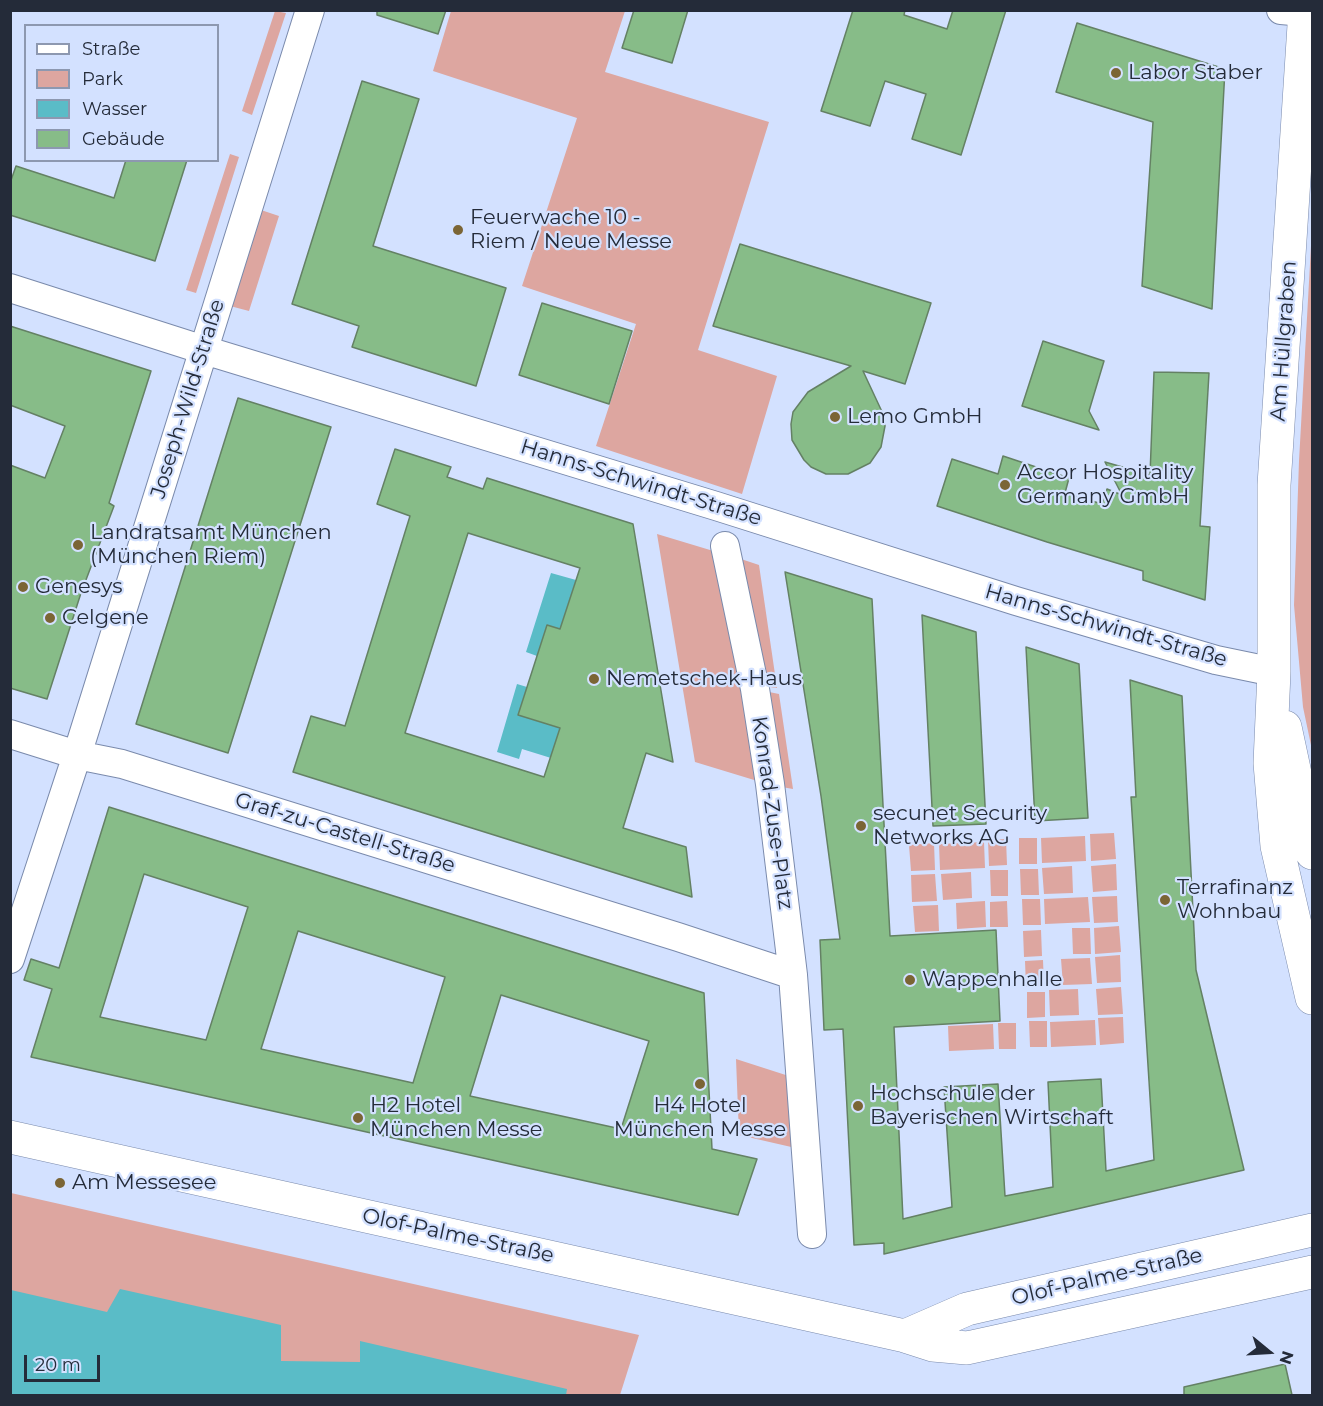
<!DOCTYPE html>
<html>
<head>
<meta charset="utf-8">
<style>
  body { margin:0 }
  #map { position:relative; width:1323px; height:1406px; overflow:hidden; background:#d3e1ff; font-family:Montserrat,sans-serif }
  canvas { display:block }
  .frame { position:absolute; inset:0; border:12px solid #242b39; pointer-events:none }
  .legend { position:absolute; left:24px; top:24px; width:195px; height:138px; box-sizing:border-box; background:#d3e1ff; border:2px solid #8d98b0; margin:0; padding:8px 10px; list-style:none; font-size:18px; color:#242b39 }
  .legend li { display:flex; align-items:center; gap:12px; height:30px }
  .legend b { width:30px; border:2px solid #8d98b0 }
  .north { position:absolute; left:1239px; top:1322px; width:60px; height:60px; -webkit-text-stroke:4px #d3e1ff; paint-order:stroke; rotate:108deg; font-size:16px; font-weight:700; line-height:24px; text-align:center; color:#242b39 }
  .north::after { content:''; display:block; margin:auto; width:21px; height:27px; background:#242b39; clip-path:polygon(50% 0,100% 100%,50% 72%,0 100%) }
  .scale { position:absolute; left:24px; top:1355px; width:76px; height:27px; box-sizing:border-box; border:3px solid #242b39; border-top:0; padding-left:8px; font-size:18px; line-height:21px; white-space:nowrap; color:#242b39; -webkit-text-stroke:4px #d3e1ff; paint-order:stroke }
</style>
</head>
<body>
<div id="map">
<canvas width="1323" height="1406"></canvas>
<div class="frame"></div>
<ul class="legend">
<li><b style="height:8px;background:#fff"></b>Straße</li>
<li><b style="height:16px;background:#dda6a0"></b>Park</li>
<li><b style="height:16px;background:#5abcc7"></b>Wasser</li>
<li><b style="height:16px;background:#87bc88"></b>Gebäude</li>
</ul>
<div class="north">N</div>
<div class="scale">20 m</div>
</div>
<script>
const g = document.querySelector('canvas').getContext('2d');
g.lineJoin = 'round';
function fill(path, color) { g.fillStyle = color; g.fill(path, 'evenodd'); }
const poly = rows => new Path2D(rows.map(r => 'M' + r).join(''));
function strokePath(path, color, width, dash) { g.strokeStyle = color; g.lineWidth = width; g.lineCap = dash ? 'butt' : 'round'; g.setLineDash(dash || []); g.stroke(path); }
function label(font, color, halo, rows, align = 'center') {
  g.font = font + ' Montserrat,sans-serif'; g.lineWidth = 4.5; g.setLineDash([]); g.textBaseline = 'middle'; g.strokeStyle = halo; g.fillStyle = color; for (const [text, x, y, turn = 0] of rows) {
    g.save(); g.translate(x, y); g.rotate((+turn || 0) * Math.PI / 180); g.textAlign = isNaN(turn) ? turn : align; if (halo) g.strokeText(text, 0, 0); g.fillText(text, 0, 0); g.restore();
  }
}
const green = poly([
  [275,11,286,13,252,115,242,111],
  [451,11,625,11,605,72,769,122,698,350,777,376,742,494,596,446,636,324,522,286,577,118,433,71],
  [230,154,239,157,196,293,186,290],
  [261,210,279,216,249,311,230,306],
  [1312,228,1312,750,1303,707,1294,605,1299,461],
  [657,534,720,553,764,783,695,762],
  [735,557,759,565,777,688,763,686],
  [764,691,779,694,793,789,776,786],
  [1114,833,1116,859,1091,861,1090,834],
  [1085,836,1086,861,1042,863,1041,838],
  [1019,838,1037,838,1037,864,1019,864],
  [1006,839,1007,865,989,866,988,840],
  [984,842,985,868,940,870,939,844],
  [934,843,935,870,911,871,909,845],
  [1116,864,1117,890,1093,892,1091,866],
  [1072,866,1073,893,1044,894,1042,868],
  [1020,869,1038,869,1039,895,1021,895],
  [990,870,1008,870,1008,896,991,896],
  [971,872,972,898,943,900,941,874],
  [935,874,937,901,912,902,911,875],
  [1117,896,1118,922,1094,923,1092,897],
  [1088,897,1090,922,1045,924,1044,899],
  [1022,899,1040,899,1041,925,1023,925],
  [985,901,986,927,957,929,956,903],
  [1007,901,1008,927,990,927,990,902],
  [938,905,939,931,915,932,913,906],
  [1119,926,1121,952,1095,954,1094,928],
  [1072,928,1090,928,1091,954,1073,954],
  [1041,930,1042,956,1024,957,1023,931],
  [1120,955,1121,982,1097,983,1095,957],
  [1090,958,1092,984,1063,985,1061,959],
  [1043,960,1044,986,1026,987,1025,961],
  [1121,987,1123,1014,1098,1015,1096,989],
  [1078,989,1079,1015,1050,1016,1049,990],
  [1027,992,1045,992,1045,1017,1027,1018],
  [1123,1017,1124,1043,1100,1045,1098,1018],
  [1095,1020,1096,1045,1051,1047,1050,1022],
  [1029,1021,1047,1021,1047,1047,1030,1047],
  [998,1023,1016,1023,1016,1049,999,1049],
  [993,1024,994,1049,949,1051,948,1026],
  [736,1059,795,1078,800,1149,739,1135],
  [11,1193,639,1335,620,1395,11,1396]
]);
const water = poly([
  [551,573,576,580,560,629,547,625,537,656,526,652],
  [517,684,527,687,518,715,560,728,551,758,522,749,519,759,497,752],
  [120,1289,281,1325,281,1361,360,1362,360,1341,567,1389,566,1395,11,1395,11,1290,107,1312]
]);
const building = poly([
  [377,10,446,10,438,34,377,15,377,10],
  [634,10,688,10,672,63,622,48,634,10],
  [853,10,905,10,904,15,947,29,953,10,1006,10,961,155,912,139,926,94,885,81,870,126,821,111,853,10],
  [1077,23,1225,69,1212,309,1142,286,1153,122,1056,92,1077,23],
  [362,81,419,99,373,246,506,288,476,386,352,347,359,326,292,304,362,81],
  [126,160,187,160,155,261,10,215,10,183,16,166,114,198,126,160],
  [740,244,931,303,905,384,863,371,884,416,885,426,881,447,870,463,848,474,826,474,811,467,804,460,792,440,791,424,793,412,808,392,851,366,713,326,740,244],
  [542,303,632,331,609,404,519,375,542,303],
  [10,326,151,371,109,503,114,506,81,593,47,699,10,688,10,465,45,478,65,426,10,405,10,326],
  [1043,341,1104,361,1089,411,1099,430,1022,406,1043,341],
  [1154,372,1209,373,1200,526,1210,527,1205,600,1143,580,1143,571,1047,542,937,506,952,459,998,474,1003,456,1069,478,1065,493,1102,504,1107,489,1122,495,1105,462,1150,475,1154,372],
  [238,398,331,427,228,753,136,724,238,398],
  [395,449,451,467,447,477,483,489,487,478,633,524,673,762,646,753,623,828,686,847,692,897,293,772,311,716,345,726,410,516,377,504,395,449],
  [468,533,580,568,560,629,547,625,518,715,560,728,544,777,405,733,468,533],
  [785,572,872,599,890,936,996,930,1000,1021,894,1027,903,1219,952,1207,944,1087,998,1084,1005,1196,1053,1187,1048,1082,1101,1079,1106,1171,1154,1160,1131,797,1136,797,1130,680,1182,696,1196,970,1244,1170,884,1254,884,1243,854,1245,843,1029,824,1030,820,940,840,939,821,796,785,572],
  [922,615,976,632,986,824,933,826,922,615],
  [1026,647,1079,664,1088,818,1035,821,1026,647],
  [109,807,704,993,712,1149,757,1159,738,1215,31,1057,52,989,24,980,31,959,59,968,109,807],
  [144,874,248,907,206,1040,100,1017,144,874],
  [298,931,445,977,413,1083,261,1049,298,931],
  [501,995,649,1041,621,1129,470,1096,501,995],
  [1285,1364,1292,1395,1184,1395,1184,1387,1285,1364]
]);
const minor = poly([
  [1281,10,1304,12],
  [10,288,204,350,716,506,1016,601,1216,660,1274,672],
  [725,546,755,689,770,784,793,975,812,1234],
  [10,734,77,755,122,764,678,937,793,975],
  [10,959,77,755,310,10]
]);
const major = poly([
  [1305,10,1274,485,1274,672,1270,763,1277,846,1312,998],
  [1285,727,1312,853],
  [10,1137,842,1322,905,1336,933,1345,967,1348,1312,1272],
  [905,1336,967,1309,1312,1230]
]);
const markers = [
  [1116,73,6,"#7b6535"],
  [458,230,6,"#7b6535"],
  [835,417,6,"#7b6535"],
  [1005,485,6,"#7b6535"],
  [78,545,6,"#7b6535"],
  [23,587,6,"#7b6535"],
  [50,618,6,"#7b6535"],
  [594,679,6,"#7b6535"],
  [861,826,6,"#7b6535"],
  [1165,900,6,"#7b6535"],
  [910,980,6,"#7b6535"],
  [700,1084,6,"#7b6535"],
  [858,1106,6,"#7b6535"],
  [358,1118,6,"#7b6535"],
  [60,1183,6,"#7b6535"]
];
const poiNames = [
  ["Labor Staber",1128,73],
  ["Feuerwache 10 -",470,218],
  ["Riem / Neue Messe",470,242],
  ["Lemo GmbH",847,417],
  ["Accor Hospitality",1017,473],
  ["Germany GmbH",1017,497],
  ["Landratsamt München",90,533],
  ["(München Riem)",90,557],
  ["Genesys",35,587],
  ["Celgene",62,618],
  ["Nemetschek-Haus",606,679],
  ["secunet Security",873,814],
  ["Networks AG",873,838],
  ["Terrafinanz",1177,888],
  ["Wohnbau",1177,912],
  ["Wappenhalle",922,980],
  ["Hochschule der",870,1094],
  ["Bayerischen Wirtschaft",870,1118],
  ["H2 Hotel",370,1106],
  ["München Messe",370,1130],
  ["H4 Hotel",700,1106,"center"],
  ["München Messe",700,1130,"center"],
  ["Am Messesee",72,1183]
];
const streetNames = [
  ["Am Hüllgraben",1284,341,-86],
  ["Joseph-Wild-Straße",188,399,-73],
  ["Hanns-Schwindt-Straße",641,483,17],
  ["Hanns-Schwindt-Straße",1106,626,16],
  ["Konrad-Zuse-Platz",772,813,82],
  ["Graf-zu-Castell-Straße",345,833,17],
  ["Olof-Palme-Straße",458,1236,12],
  ["Olof-Palme-Straße",1107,1277,-13]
];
fill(green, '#dda6a0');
fill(water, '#5abcc7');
fill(building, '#87bc88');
strokePath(building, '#648164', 1.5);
strokePath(minor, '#7a8aac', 30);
strokePath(major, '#7a8aac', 34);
strokePath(minor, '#fff', 28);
strokePath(major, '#fff', 33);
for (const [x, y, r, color] of markers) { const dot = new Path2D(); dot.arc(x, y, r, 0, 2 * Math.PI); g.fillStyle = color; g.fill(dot); strokePath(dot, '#d3e1ff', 2); }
label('21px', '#242b39', '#d3e1ff', poiNames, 'left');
label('21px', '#242b39', '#d3e1ff', streetNames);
</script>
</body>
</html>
